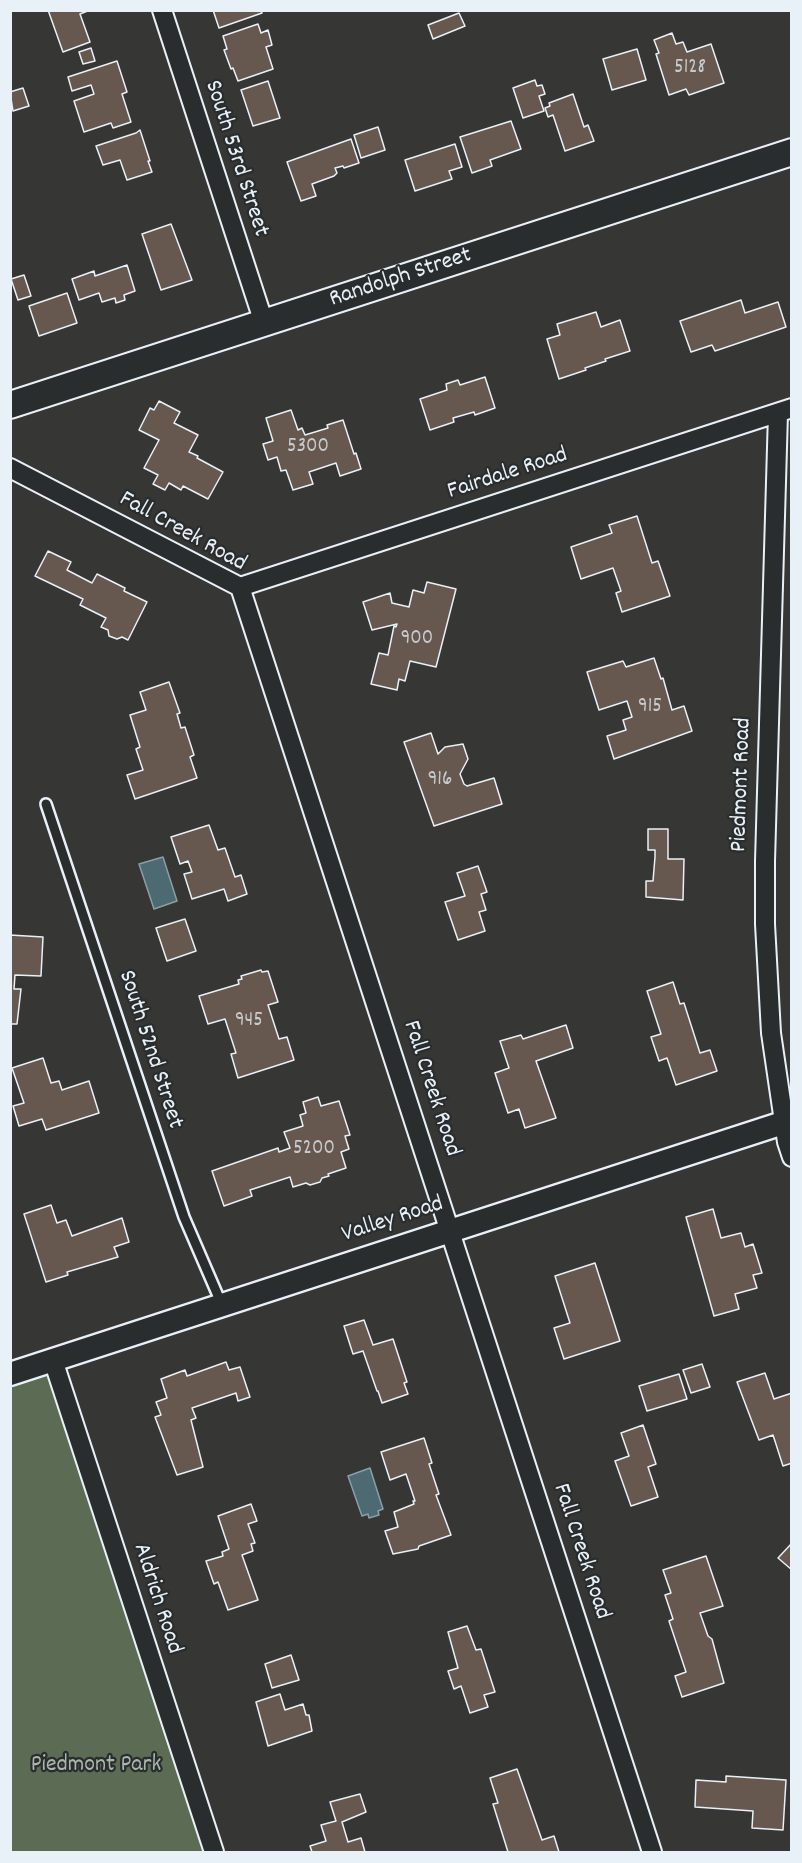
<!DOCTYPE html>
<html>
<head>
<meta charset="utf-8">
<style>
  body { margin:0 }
  #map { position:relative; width:802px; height:1863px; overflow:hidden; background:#363635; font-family:Dekko,sans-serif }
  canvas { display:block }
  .frame { position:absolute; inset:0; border:12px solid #e8f1f8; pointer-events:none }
</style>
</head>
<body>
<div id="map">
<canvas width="802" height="1863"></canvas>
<div class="frame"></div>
</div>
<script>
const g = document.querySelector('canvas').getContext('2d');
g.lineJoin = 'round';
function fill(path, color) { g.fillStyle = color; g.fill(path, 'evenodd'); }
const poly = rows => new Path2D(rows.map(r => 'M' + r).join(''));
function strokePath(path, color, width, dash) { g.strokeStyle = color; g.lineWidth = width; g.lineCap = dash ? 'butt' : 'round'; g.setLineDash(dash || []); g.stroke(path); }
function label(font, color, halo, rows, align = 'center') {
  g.font = font + ' Dekko,sans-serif'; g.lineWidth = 4.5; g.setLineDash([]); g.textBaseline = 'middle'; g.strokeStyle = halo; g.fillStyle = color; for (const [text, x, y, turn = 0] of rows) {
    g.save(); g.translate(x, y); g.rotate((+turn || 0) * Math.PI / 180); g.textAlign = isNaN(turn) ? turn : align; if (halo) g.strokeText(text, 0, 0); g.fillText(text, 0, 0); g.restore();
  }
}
const green = poly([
  [53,1360,214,1852,11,1852,10,1374]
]);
const water = poly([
  [163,857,177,901,154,909,139,864,163,857],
  [370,1468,383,1509,378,1511,379,1515,369,1518,368,1514,362,1516,348,1476,370,1468]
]);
const building = poly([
  [48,10,90,10,80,14,90,42,63,52,48,10],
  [213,10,261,10,262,13,219,28,213,10],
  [459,13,465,26,433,39,428,25,459,13],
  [258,24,261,33,268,30,272,45,266,47,273,69,238,81,233,68,231,69,224,50,227,49,223,36,258,24],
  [672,33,676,44,683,42,687,52,711,44,724,83,689,95,686,89,669,95,656,54,659,53,654,40,672,33],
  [91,48,95,61,83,64,79,52,91,48],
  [637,49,646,80,612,90,603,59,637,49],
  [117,61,127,92,122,94,131,122,113,128,111,123,84,132,74,101,94,94,91,85,72,91,68,77,117,61],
  [535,80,537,86,542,85,545,94,539,96,544,111,523,118,513,88,535,80],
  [268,81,280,118,253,126,241,90,268,81],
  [23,88,29,106,13,111,10,92,23,88],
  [573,94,584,127,588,125,594,141,565,151,553,115,548,117,545,108,550,106,549,103,573,94],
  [511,121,521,149,490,160,492,166,472,173,460,137,511,121],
  [378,127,385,150,361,158,354,135,378,127],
  [140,130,150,161,148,161,152,172,127,180,120,160,103,165,96,146,136,133,140,130],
  [351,139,359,163,344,168,343,166,335,168,337,173,334,176,312,184,316,196,301,201,287,162,351,139],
  [455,144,462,167,449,171,452,179,415,191,405,160,455,144],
  [171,224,192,280,161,290,142,234,171,224],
  [127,265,135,291,124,295,125,300,116,303,115,298,102,302,99,293,79,300,72,279,94,271,95,276,127,265],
  [24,275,31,296,18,300,11,279,24,275],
  [67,293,77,323,39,336,29,306,67,293],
  [741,300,745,313,778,302,786,327,715,351,712,345,691,352,680,321,741,300],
  [596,312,601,327,620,320,630,351,605,359,606,361,585,368,586,370,559,379,547,339,560,335,557,324,596,312],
  [485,377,495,408,475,415,474,412,453,418,454,422,430,430,420,399,447,390,446,384,458,380,460,385,485,377],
  [159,401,180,412,174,423,198,435,189,452,198,456,197,458,223,472,208,499,183,486,181,490,169,483,165,490,153,484,158,475,144,468,159,440,139,430,150,408,154,410,159,401],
  [291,410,298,430,302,428,305,435,328,428,327,425,343,420,354,454,356,453,361,469,340,476,336,463,309,472,313,484,293,490,286,470,281,471,277,457,268,460,263,444,273,441,266,418,291,410],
  [637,516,652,563,658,561,670,596,622,612,616,593,621,591,613,568,581,579,571,547,612,533,609,525,637,516],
  [48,551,71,562,67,570,92,583,97,574,125,588,124,591,147,602,128,640,122,637,117,639,109,636,108,630,101,627,106,618,80,605,83,599,35,576,48,551],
  [427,582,456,589,436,667,410,661,405,681,399,679,397,690,371,684,379,653,388,655,394,626,396,627,397,624,372,630,363,602,390,593,392,603,409,607,413,590,424,593,427,582],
  [654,658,661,679,663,678,672,710,684,706,692,731,614,759,607,736,626,730,623,720,632,717,627,701,599,710,587,672,623,661,626,667,654,658],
  [169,682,180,713,177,714,181,728,185,727,194,755,190,757,197,778,135,799,127,775,143,770,136,749,140,747,130,715,146,710,140,692,169,682],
  [431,733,438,754,445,747,463,744,468,759,460,774,464,784,467,786,494,778,502,804,434,826,404,742,431,733],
  [209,825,218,850,225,848,235,877,241,875,247,894,228,901,224,889,192,899,184,874,192,872,188,861,180,864,171,837,209,825],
  [648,829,668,829,668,859,684,859,683,900,646,897,646,881,653,881,655,857,655,850,648,850,648,829],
  [478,866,487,892,481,894,486,910,479,912,485,931,458,940,445,902,465,896,457,873,478,866],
  [185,919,196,951,167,961,156,928,185,919],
  [10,935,43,937,41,976,15,975,14,989,21,989,17,1024,10,1024,10,935],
  [261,970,262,972,268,971,278,1002,268,1005,279,1039,287,1037,294,1060,238,1078,231,1054,236,1053,225,1019,208,1024,199,996,239,984,238,980,242,979,241,976,261,970],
  [673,982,680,1004,684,1003,700,1053,710,1050,717,1071,676,1085,667,1058,659,1061,651,1037,661,1034,647,991,673,982],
  [566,1025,573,1048,536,1061,556,1118,525,1128,519,1109,508,1113,495,1073,509,1068,500,1041,521,1035,523,1039,566,1025],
  [43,1058,51,1083,59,1081,62,1090,89,1081,99,1113,46,1130,42,1119,19,1126,13,1106,24,1103,12,1068,43,1058],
  [318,1097,321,1106,339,1101,350,1135,345,1136,349,1149,341,1152,346,1168,328,1174,329,1176,322,1178,320,1182,310,1185,306,1183,293,1187,290,1177,250,1190,252,1196,224,1206,212,1171,278,1148,279,1152,290,1148,284,1132,303,1126,300,1115,306,1113,303,1102,318,1097],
  [51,1205,57,1223,66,1220,72,1236,122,1218,129,1242,114,1247,118,1257,67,1272,68,1275,46,1282,24,1214,51,1205],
  [713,1209,721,1238,741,1233,745,1247,753,1244,762,1273,753,1275,757,1288,735,1294,739,1309,714,1316,686,1217,713,1209],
  [595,1263,620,1341,564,1359,554,1328,570,1323,555,1276,595,1263],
  [364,1320,373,1345,393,1339,407,1382,404,1383,408,1394,382,1403,378,1391,377,1391,363,1351,353,1354,344,1326,364,1320],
  [226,1362,229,1370,240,1367,250,1397,238,1401,236,1393,192,1408,196,1418,191,1420,203,1467,177,1475,155,1417,161,1415,156,1402,167,1398,161,1379,185,1370,187,1376,226,1362],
  [702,1364,710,1387,691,1393,683,1370,702,1364],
  [765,1373,774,1399,792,1393,792,1463,783,1466,773,1435,759,1440,737,1382,765,1373],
  [679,1374,687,1399,647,1411,639,1386,679,1374],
  [643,1425,656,1464,648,1467,658,1497,631,1506,615,1461,629,1456,621,1433,643,1425],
  [424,1438,432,1463,429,1464,439,1494,436,1495,451,1535,419,1546,418,1549,393,1554,385,1531,398,1527,394,1512,414,1504,413,1501,415,1501,406,1474,390,1480,381,1452,424,1438],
  [251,1504,257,1521,248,1524,255,1543,251,1544,253,1551,242,1555,258,1600,228,1610,218,1582,214,1584,206,1561,223,1556,222,1552,229,1549,218,1516,251,1504],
  [792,1543,792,1570,778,1558,792,1543],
  [706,1556,723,1606,700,1613,708,1636,712,1639,724,1683,682,1697,675,1676,686,1672,669,1621,673,1619,665,1595,671,1593,663,1570,706,1556],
  [467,1626,476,1650,481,1649,495,1692,484,1695,488,1707,470,1713,461,1686,454,1689,448,1671,458,1668,448,1632,467,1626],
  [291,1655,299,1680,272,1688,265,1664,291,1655],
  [280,1694,285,1710,303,1704,306,1715,309,1715,312,1731,268,1746,256,1702,280,1694],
  [517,1769,542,1840,554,1836,559,1852,508,1852,493,1804,498,1803,490,1778,517,1769],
  [726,1776,786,1780,783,1830,752,1828,753,1811,695,1807,696,1780,726,1782,726,1776],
  [360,1794,366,1812,342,1822,348,1842,361,1838,365,1852,312,1852,310,1846,326,1841,321,1825,336,1821,330,1802,360,1794]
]);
const service = poly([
  [46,804,184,1217,222,1305]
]);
const minor = poly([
  [162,10,264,323],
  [778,413,765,861,765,924,771,1033,787,1142,792,1157],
  [10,468,240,587,652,1852],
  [240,587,792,408],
  [53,1360,214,1852]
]);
const tertiary = poly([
  [10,1374,792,1120]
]);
const secondary = poly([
  [10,405,792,152]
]);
const numberNames = [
  ["5128",690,69],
  ["5300",308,448],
  ["900",417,640],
  ["915",650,708],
  ["916",440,781],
  ["945",249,1022],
  ["5200",314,1150]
];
const streetNames = [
  ["South 53rd Street",235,159,72],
  ["Randolph Street",401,279,-18],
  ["Fairdale Road",508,475,-18],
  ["Fall Creek Road",182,533,29],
  ["Piedmont Road",743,785,-88],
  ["South 52nd Street",149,1050,72],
  ["Fall Creek Road",430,1089,72],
  ["Valley Road",393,1221,-18],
  ["Fall Creek Road",580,1552,72],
  ["Aldrich Road",156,1599,72]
];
const parkNames = [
  ["Piedmont Park",96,1767]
];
fill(green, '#5b6b54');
fill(water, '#4d6971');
strokePath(water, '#8b9fa7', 1.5);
fill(building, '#67584f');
strokePath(building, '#e8f1f8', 1.5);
strokePath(service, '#e8f1f8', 14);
strokePath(minor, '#e8f1f8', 22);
strokePath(tertiary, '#e8f1f8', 27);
strokePath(secondary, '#e8f1f8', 30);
strokePath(service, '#2a2d2e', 9);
strokePath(minor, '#2a2d2e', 18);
strokePath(tertiary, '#2a2d2e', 22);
strokePath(secondary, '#2a2d2e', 26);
label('21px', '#c8cbce', null, numberNames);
label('24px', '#e8f1f8', '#2a2d2e', streetNames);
label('24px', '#a9b5ae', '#2a2d2e', parkNames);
</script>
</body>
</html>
